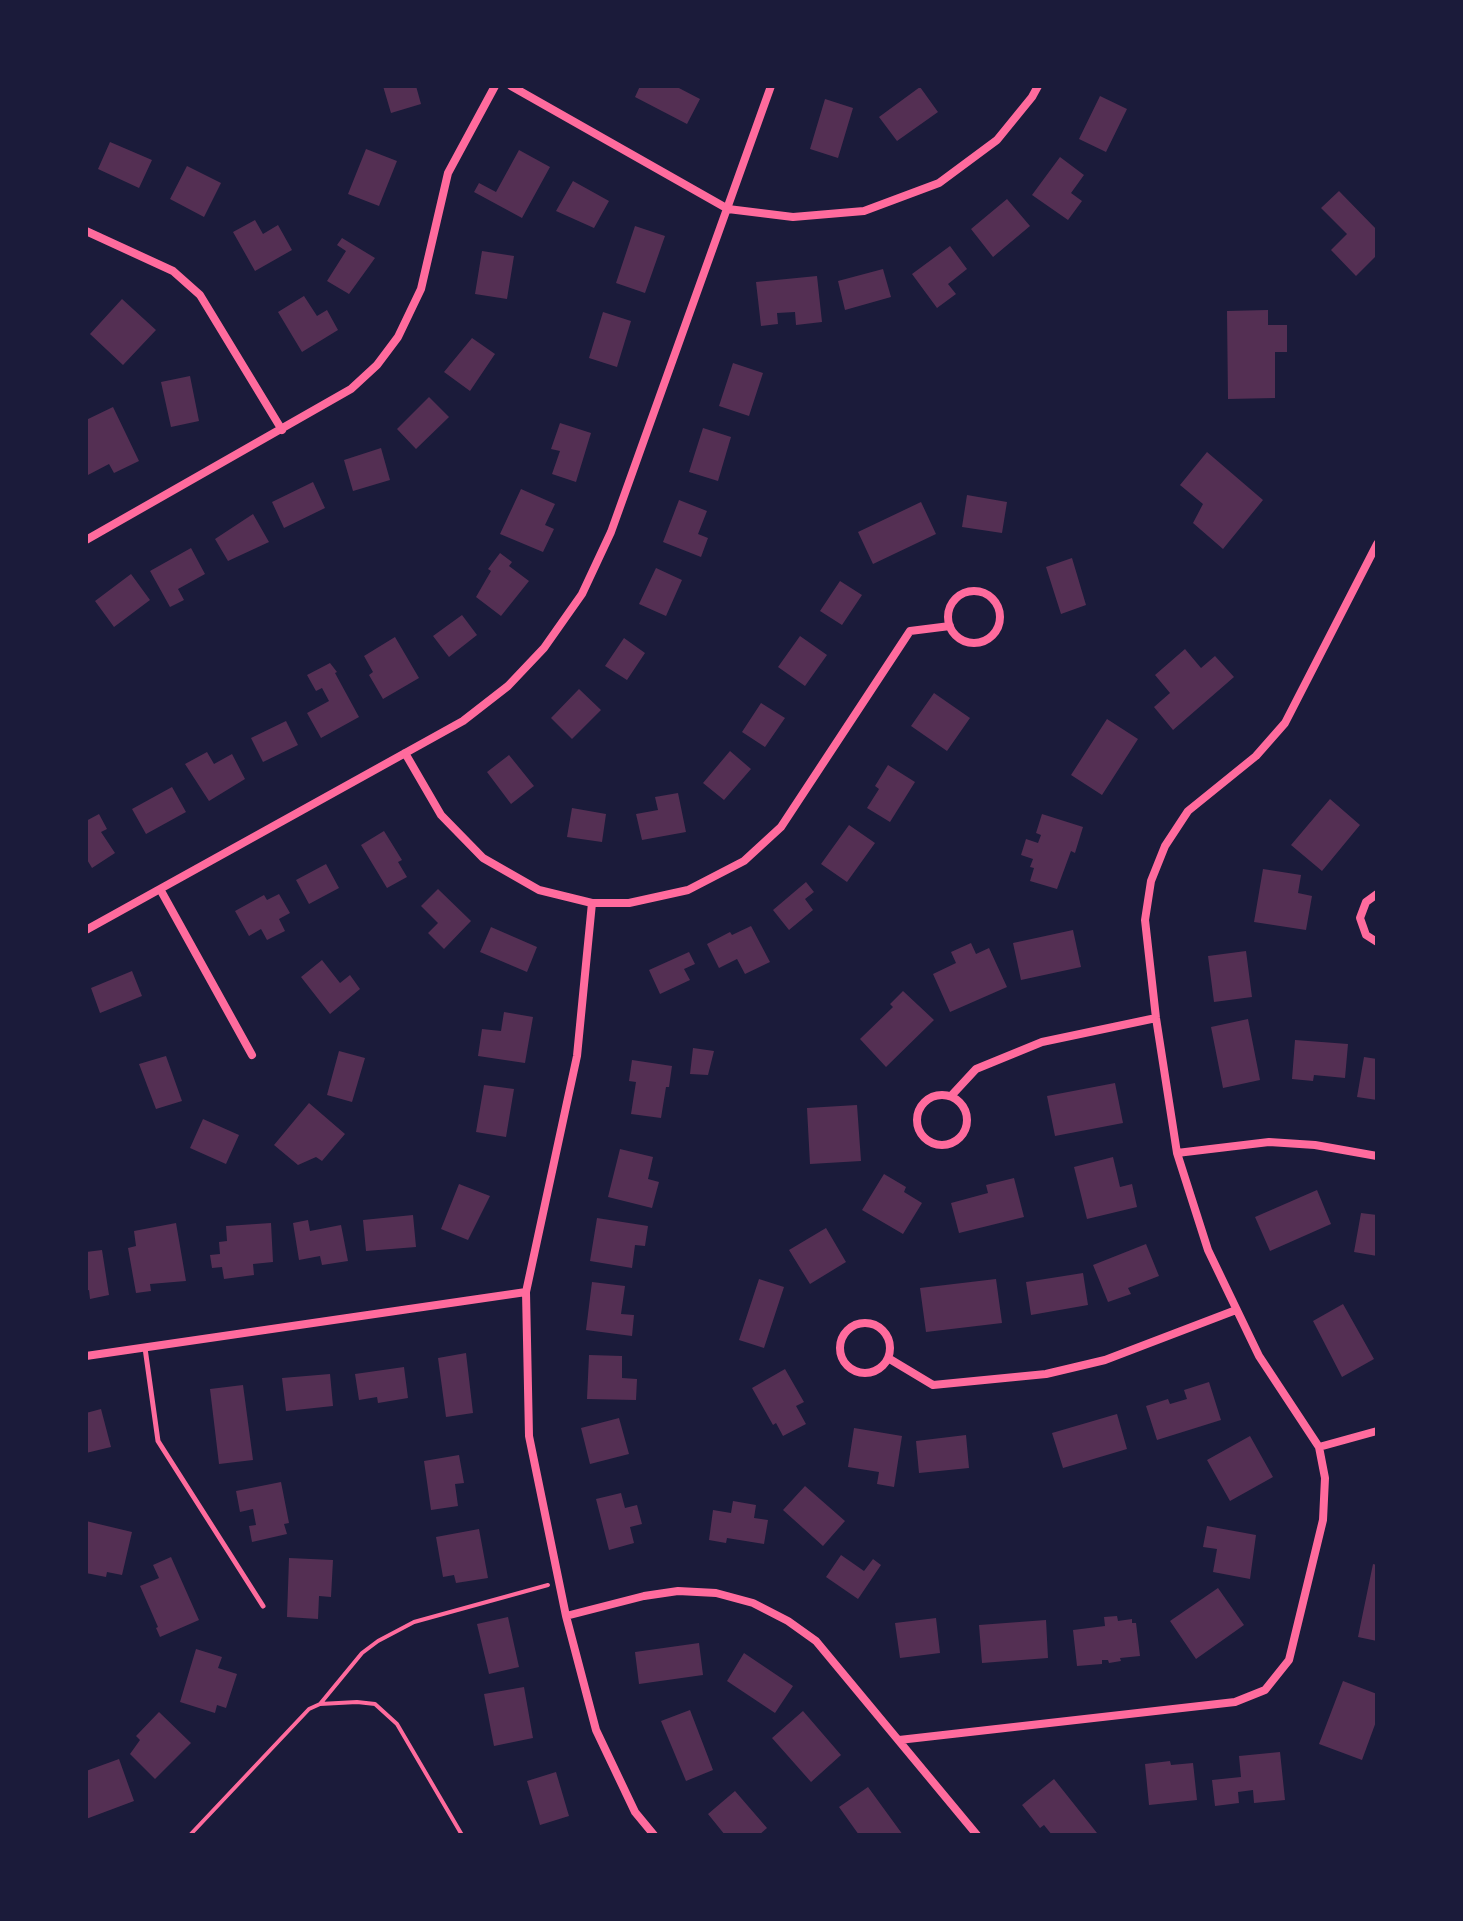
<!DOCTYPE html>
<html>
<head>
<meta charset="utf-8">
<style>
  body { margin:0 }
  #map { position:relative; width:1463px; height:1921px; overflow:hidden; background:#1b1b3a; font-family:"Alegreya Sans",sans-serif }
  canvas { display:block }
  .frame { position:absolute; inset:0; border:88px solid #1b1b3a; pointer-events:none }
</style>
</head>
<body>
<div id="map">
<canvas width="1463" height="1921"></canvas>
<div class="frame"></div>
</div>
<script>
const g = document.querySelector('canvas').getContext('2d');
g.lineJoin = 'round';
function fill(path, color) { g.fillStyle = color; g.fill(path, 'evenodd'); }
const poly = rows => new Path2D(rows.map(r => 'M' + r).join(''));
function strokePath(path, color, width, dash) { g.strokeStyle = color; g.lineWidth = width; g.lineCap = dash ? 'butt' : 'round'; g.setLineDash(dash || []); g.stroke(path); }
const building = poly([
  [383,86,416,86,421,104,391,113],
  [640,86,675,86,700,99,687,124,635,97],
  [920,87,938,112,897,141,879,117],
  [1100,96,1127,109,1106,152,1079,139],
  [825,99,853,108,838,158,810,149],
  [110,142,152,160,139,188,98,169],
  [366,149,397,161,379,206,348,194],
  [519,150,550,167,522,218,474,192,479,183,496,192],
  [1060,157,1084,175,1071,193,1082,201,1068,220,1032,195],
  [187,166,221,183,204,217,170,199],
  [573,181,609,201,594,228,556,211],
  [1339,191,1377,230,1377,255,1356,276,1331,250,1347,234,1321,208],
  [1007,199,1030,226,993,257,971,229],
  [255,220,263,234,278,225,292,250,255,271,233,232],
  [635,226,665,236,645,293,616,283],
  [342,238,375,258,349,294,327,281,346,251,337,245],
  [950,246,967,269,948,284,956,294,937,308,912,274],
  [482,251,514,256,507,299,475,294],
  [883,269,891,297,845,310,838,281],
  [817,276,822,322,796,325,795,312,777,313,778,324,761,326,756,282],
  [304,296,317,316,327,310,338,330,302,352,278,312],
  [122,299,156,330,123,365,90,334],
  [1268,310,1268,325,1287,325,1287,352,1275,352,1275,398,1228,399,1227,311],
  [603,312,631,321,617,367,589,358],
  [472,338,495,354,470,391,444,372],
  [733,363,763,373,749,416,719,406],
  [190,376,199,421,171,427,161,382],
  [429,397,449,417,416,449,397,429],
  [113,407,139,461,114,473,109,464,86,476,86,420],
  [560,423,591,433,576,482,552,474,560,451,551,449],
  [703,428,731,437,718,481,689,472],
  [381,448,390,480,353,491,344,460],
  [1207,452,1263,500,1223,549,1193,523,1203,504,1180,485],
  [313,482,325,508,284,528,272,502],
  [521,489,555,504,545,525,554,529,543,552,500,534],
  [967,495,1007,502,1002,533,962,527],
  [679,500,707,511,698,534,708,538,701,557,663,542],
  [921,502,936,534,873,564,858,532],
  [253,514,269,542,228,561,215,539],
  [191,548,205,574,178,589,184,600,170,607,150,571],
  [500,553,512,562,509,566,529,581,501,616,476,597,491,571,488,569],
  [1072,558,1086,605,1061,614,1046,567],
  [656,568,682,580,666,616,639,604],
  [131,574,150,600,114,627,95,601],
  [840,581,862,595,842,625,820,611],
  [462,615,477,635,449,657,433,636],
  [800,636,827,655,805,686,778,667],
  [395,637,419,678,383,699,369,675,373,672,364,656],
  [624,638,645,653,627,680,605,666],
  [1185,649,1201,668,1215,656,1234,677,1173,730,1154,707,1170,693,1155,675],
  [330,663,337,672,335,673,359,717,321,738,307,713,329,701,322,688,316,691,307,675],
  [579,689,601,710,572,739,551,718],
  [934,693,970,718,947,751,911,726],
  [761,703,785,718,765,747,742,732],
  [1107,719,1138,739,1102,795,1071,775],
  [286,721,298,745,263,762,251,738],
  [730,751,751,769,724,800,703,783],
  [207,752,214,764,232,754,245,779,209,801,185,764],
  [509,755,534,786,511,804,487,772],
  [888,765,915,782,890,822,867,808,879,789,875,786],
  [172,787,186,812,146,834,132,809],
  [678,793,686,832,642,840,636,814,658,810,655,797],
  [1330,799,1360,825,1322,871,1291,845],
  [572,808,606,814,602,842,567,837],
  [99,814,107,829,101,832,115,853,92,868,86,858,86,821],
  [1042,814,1083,827,1075,853,1071,851,1057,889,1030,881,1034,868,1030,867,1033,859,1021,855,1026,839,1038,843,1041,835,1036,833],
  [849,825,875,843,847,882,821,864],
  [384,831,402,860,398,862,407,877,387,888,361,845],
  [326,864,339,888,309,904,296,880],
  [1263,869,1301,875,1298,893,1312,896,1306,930,1254,922],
  [806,882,814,892,805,899,813,910,789,930,773,910],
  [438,889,471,921,444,949,428,933,438,923,421,906],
  [279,894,290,913,279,919,285,931,267,940,261,929,249,936,235,911,264,895,267,900],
  [751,926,770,962,745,974,737,959,719,968,707,944,730,932,732,935],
  [491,927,537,947,527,972,480,952],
  [1073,930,1081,967,1021,980,1013,943],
  [971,943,976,954,989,948,1007,987,950,1012,933,974,956,963,951,952],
  [1246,951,1252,997,1214,1002,1208,956],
  [689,952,695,964,684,969,690,980,660,994,649,970],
  [322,960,340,983,350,975,360,989,330,1014,301,977],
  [132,971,142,996,100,1013,91,988],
  [903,991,934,1020,886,1067,860,1039,893,1007,890,1004],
  [504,1012,533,1017,525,1063,478,1056,482,1029,501,1031],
  [1248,1019,1260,1080,1223,1088,1211,1027],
  [1295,1040,1348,1044,1345,1078,1314,1075,1313,1081,1292,1079],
  [693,1048,714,1051,708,1075,690,1074],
  [339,1051,365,1058,352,1102,327,1095],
  [166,1056,182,1101,156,1109,139,1064],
  [1364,1057,1377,1059,1377,1100,1357,1097],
  [632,1060,672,1066,669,1087,666,1087,661,1118,631,1114,636,1082,629,1081],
  [1115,1083,1123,1123,1055,1136,1047,1096],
  [484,1085,514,1089,506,1137,476,1132],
  [309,1103,345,1134,322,1161,316,1157,298,1165,274,1145],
  [857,1105,861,1161,810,1164,807,1108],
  [203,1119,239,1135,226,1164,190,1148],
  [620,1149,653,1157,648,1179,659,1182,652,1208,608,1197],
  [1113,1157,1120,1187,1132,1184,1137,1207,1087,1219,1074,1167],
  [884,1174,906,1187,904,1192,922,1203,903,1234,862,1210],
  [1014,1178,1024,1217,959,1233,951,1203,988,1193,986,1185],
  [459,1184,490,1196,468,1240,441,1229],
  [1317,1190,1331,1224,1270,1251,1255,1217],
  [1361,1213,1377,1215,1377,1256,1354,1252],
  [413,1215,416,1247,366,1251,363,1220],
  [597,1218,648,1226,645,1246,635,1245,632,1268,590,1261],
  [308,1220,310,1231,341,1225,348,1261,322,1265,320,1256,299,1260,293,1223],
  [176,1223,186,1281,150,1284,151,1291,136,1293,128,1248,136,1246,134,1231],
  [271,1223,273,1262,253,1264,254,1275,224,1279,222,1267,212,1268,210,1255,220,1254,219,1242,227,1241,226,1226],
  [826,1228,846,1262,810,1284,789,1250],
  [1146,1244,1159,1276,1128,1288,1131,1294,1108,1302,1093,1265],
  [102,1250,109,1295,90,1299,89,1290,86,1291,86,1252],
  [1083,1273,1088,1305,1031,1315,1026,1282],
  [759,1279,784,1287,764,1348,739,1340],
  [996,1279,1002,1323,926,1332,920,1288],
  [592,1282,625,1286,621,1314,634,1315,632,1336,586,1330],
  [1343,1304,1374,1359,1342,1377,1313,1321],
  [466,1353,473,1413,446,1417,438,1358],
  [589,1355,622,1356,622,1378,637,1379,636,1400,587,1399],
  [404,1367,408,1398,378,1403,377,1397,359,1400,355,1374],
  [785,1369,804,1402,796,1406,806,1424,783,1436,776,1423,773,1425,752,1388],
  [330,1374,333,1406,286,1411,282,1378],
  [1209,1382,1221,1420,1157,1440,1146,1406,1168,1399,1170,1404,1187,1399,1184,1390],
  [243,1385,253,1460,219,1464,210,1389],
  [101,1409,111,1447,86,1453,86,1413],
  [1117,1414,1127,1449,1063,1468,1052,1433],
  [619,1418,629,1454,590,1464,581,1428],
  [854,1428,902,1436,894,1487,877,1484,879,1472,848,1467],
  [966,1435,969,1468,919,1473,916,1441],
  [1250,1436,1273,1477,1230,1501,1207,1460],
  [459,1455,464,1483,455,1484,458,1506,431,1510,424,1461],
  [281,1482,289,1523,284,1524,287,1534,252,1542,249,1526,256,1525,253,1509,240,1512,236,1491],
  [805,1486,845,1521,823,1546,783,1510],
  [621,1493,625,1508,637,1505,642,1524,630,1527,634,1543,609,1550,596,1499],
  [733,1501,756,1505,754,1518,768,1520,764,1544,727,1538,726,1543,709,1540,713,1510,731,1513],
  [86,1521,132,1532,122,1575,107,1572,106,1577,86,1573],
  [1207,1526,1256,1535,1250,1579,1213,1572,1217,1549,1203,1547],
  [479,1529,488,1578,456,1583,454,1575,443,1577,436,1537],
  [841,1555,864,1571,873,1559,881,1565,858,1599,826,1577],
  [171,1557,199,1620,160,1637,156,1628,158,1627,140,1586,159,1578,153,1565],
  [289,1558,333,1560,331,1597,319,1596,318,1619,287,1617],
  [1373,1564,1377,1565,1377,1641,1358,1637],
  [1218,1588,1244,1625,1196,1659,1170,1621],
  [1117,1616,1118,1621,1132,1619,1132,1623,1136,1623,1140,1656,1120,1658,1121,1661,1109,1663,1108,1660,1102,1660,1102,1664,1077,1666,1073,1630,1105,1626,1104,1617],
  [508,1617,519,1667,489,1674,477,1624],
  [936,1618,940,1653,900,1658,895,1623],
  [1046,1620,1048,1658,982,1663,979,1625],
  [699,1643,703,1675,639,1684,635,1652],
  [196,1649,222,1657,218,1668,237,1674,226,1708,217,1705,215,1713,180,1702],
  [744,1653,793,1686,775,1713,727,1681],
  [1343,1681,1377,1694,1377,1719,1362,1760,1319,1744],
  [524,1687,533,1738,494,1746,484,1694],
  [690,1710,713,1770,686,1781,661,1721],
  [803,1711,841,1755,811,1782,772,1738],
  [159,1712,191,1743,155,1779,130,1754,140,1740,136,1736],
  [1280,1752,1285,1800,1254,1803,1253,1790,1238,1792,1239,1803,1215,1806,1212,1780,1241,1777,1239,1756],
  [119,1759,134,1801,86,1819,86,1771],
  [1170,1761,1171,1765,1193,1763,1197,1800,1149,1805,1145,1764],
  [556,1772,569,1816,540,1825,527,1781],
  [1054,1779,1097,1833,1095,1835,1052,1835,1044,1825,1040,1828,1022,1805],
  [868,1787,903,1835,859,1835,839,1807],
  [735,1791,767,1828,759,1835,725,1835,708,1814]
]);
const path = poly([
  [320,1704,362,1653,378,1641,414,1622,548,1585],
  [190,1835,309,1709,320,1704,357,1702,375,1704,397,1724,462,1835]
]);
const service = poly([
  [145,1348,158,1441,263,1606]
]);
const minor = poly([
  [511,86,728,209,793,217,864,211,939,183,997,140,1032,97,1038,86],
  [86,231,173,271,200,295,282,430],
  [86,540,351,389,377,365,398,337,421,289,448,173,495,86],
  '948 617a26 26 0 1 1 52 0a26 26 0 1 1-52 0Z',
  [405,753,441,815,483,858,539,890,592,903,629,903,688,890,744,861,781,827,910,631,950,626],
  [160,889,252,1055],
  [1377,894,1366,902,1360,918,1366,935,1377,942],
  [592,903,577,1056,526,1292,529,1436,566,1616,596,1730,635,1812,654,1835],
  [86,930,463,721,508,686,544,648,582,594,611,532,771,86],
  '917 1120a25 25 0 1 1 50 0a25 25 0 1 1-50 0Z',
  [951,1096,976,1069,1042,1042,1156,1018],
  [1177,1153,1269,1142,1315,1145,1377,1156],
  '840 1348a25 25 0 1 1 50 0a25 25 0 1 1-50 0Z',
  [86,1356,526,1292],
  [888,1358,933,1385,1046,1374,1105,1360,1236,1310],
  [1319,1447,1377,1431],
  [566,1616,644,1596,678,1591,716,1593,753,1603,788,1621,816,1641,977,1835],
  [899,1740,1235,1702,1265,1690,1289,1660,1323,1520,1325,1478,1319,1447,1259,1356,1208,1250,1177,1153,1156,1018,1145,920,1151,881,1165,846,1188,811,1256,756,1285,723,1377,544]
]);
fill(building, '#542f53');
strokePath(path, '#ff6b9d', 4);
strokePath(service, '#ff6b9d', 5);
strokePath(minor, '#ff6b9d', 8);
</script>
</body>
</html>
